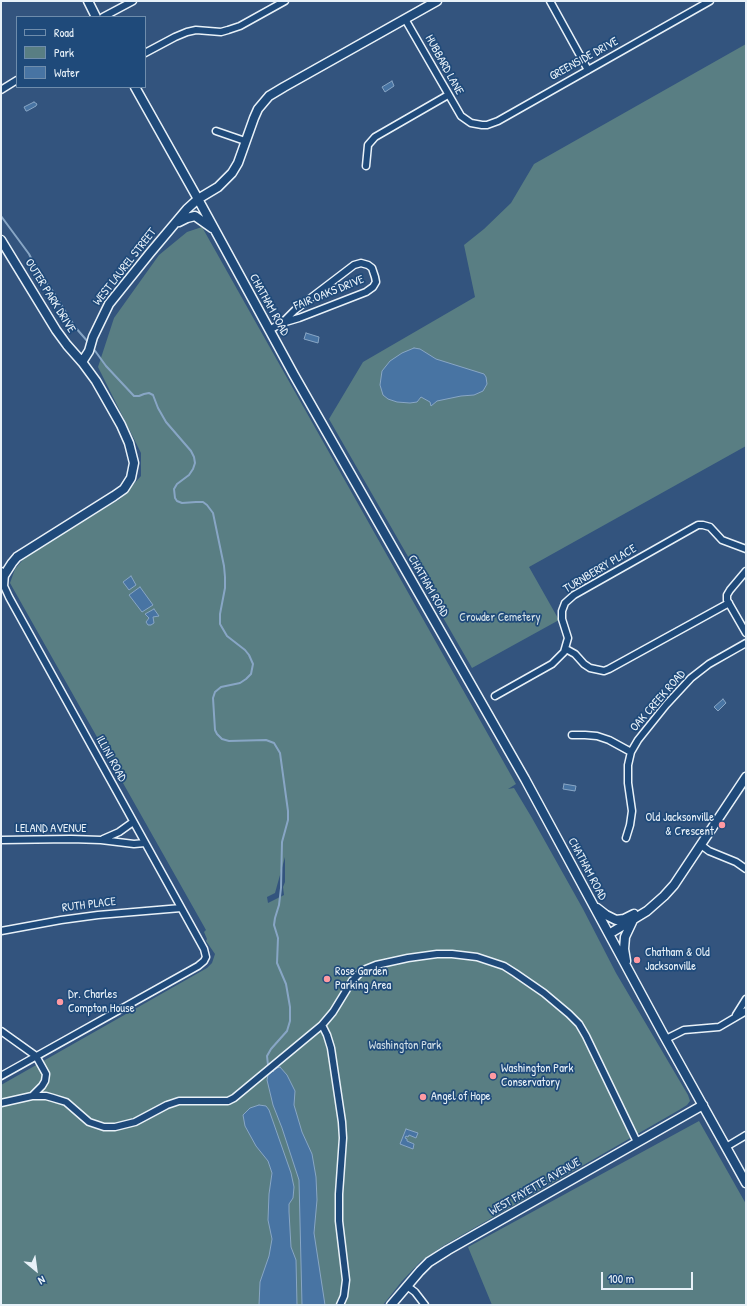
<!DOCTYPE html>
<html>
<head>
<meta charset="utf-8">
<style>
  body { margin:0 }
  #map { position:relative; width:747px; height:1306px; overflow:hidden; background:#33547e; font-family:"Patrick Hand",sans-serif }
  canvas { display:block }
  .frame { position:absolute; inset:0; border:2px solid #e8f1f8; pointer-events:none }
  .legend { position:absolute; left:16px; top:16px; width:130px; height:72px; box-sizing:border-box; background:#1f4a7a; border:1px solid #6f8dac; margin:0; padding:5px 7px; list-style:none; font-size:12px; color:#e8f1f8 }
  .legend li { display:flex; align-items:center; gap:8px; height:20px }
  .legend b { width:20px; border:1px solid #6f8dac }
  .north { position:absolute; left:16px; top:1250px; width:40px; height:40px; -webkit-text-stroke:3px #1f4a7a; paint-order:stroke; rotate:151deg; font-size:11px; font-weight:700; line-height:16px; text-align:center; color:#e8f1f8 }
  .north::after { content:''; display:block; margin:auto; width:14px; height:18px; background:#e8f1f8; clip-path:polygon(50% 0,100% 100%,50% 72%,0 100%) }
  .scale { position:absolute; left:601px; top:1272px; width:92px; height:18px; box-sizing:border-box; border:2px solid #e8f1f8; border-top:0; padding-left:5px; font-size:12px; line-height:14px; white-space:nowrap; color:#e8f1f8; -webkit-text-stroke:3px #1f4a7a; paint-order:stroke }
</style>
</head>
<body>
<div id="map">
<canvas width="747" height="1306"></canvas>
<div class="frame"></div>
<ul class="legend">
<li><b style="height:5px;background:#1f4a7a"></b>Road</li>
<li><b style="height:11px;background:#597e83"></b>Park</li>
<li><b style="height:11px;background:#4874a3"></b>Water</li>
</ul>
<div class="north">N</div>
<div class="scale">100 m</div>
</div>
<script>
const g = document.querySelector('canvas').getContext('2d');
g.lineJoin = 'round';
function fill(path, color) { g.fillStyle = color; g.fill(path, 'evenodd'); }
const poly = rows => new Path2D(rows.map(r => 'M' + r).join(''));
function strokePath(path, color, width, dash) { g.strokeStyle = color; g.lineWidth = width; g.lineCap = dash ? 'butt' : 'round'; g.setLineDash(dash || []); g.stroke(path); }
function label(font, color, halo, rows, align = 'center') {
  g.font = font + ' "Patrick Hand",sans-serif'; g.lineWidth = 3.5; g.setLineDash([]); g.textBaseline = 'middle'; g.strokeStyle = halo; g.fillStyle = color; for (const [text, x, y, turn = 0] of rows) {
    g.save(); g.translate(x, y); g.rotate((+turn || 0) * Math.PI / 180); g.textAlign = isNaN(turn) ? turn : align; if (halo) g.strokeText(text, 0, 0); g.fillText(text, 0, 0); g.restore();
  }
}
const green = poly([
  [746,44,746,446,529,567,559,620,472,668,329,419,363,362,475,297,464,245,484,229,511,203,534,164],
  [202,227,516,784,508,789,514,788,532,818,583,909,616,973,688,1095,690,1101,687,1105,679,1110,443,1246,421,1261,402,1281,383,1305,1,1305,1,1085,207,968,212,963,215,954,206,941,207,939,204,932,206,930,10,583,15,569,26,556,120,499,141,476,141,453,98,367,114,318,159,255,187,232],
  [285,857,285,882,283,887,284,895,268,903,267,897,275,893],
  [699,1121,746,1204,746,1305,492,1305,468,1247]
]);
const water = poly([
  [392,81,394,86,385,92,382,87,392,81],
  [34,102,37,104,36,106,27,111,26,111,24,107,34,102],
  [306,333,319,337,318,343,304,339,306,333],
  [414,348,420,349,436,359,484,374,486,377,487,384,483,391,474,395,461,396,437,401,431,406,430,402,421,397,417,402,410,403,397,402,388,399,383,395,380,385,382,371,390,361,402,353,414,348],
  [131,576,136,585,129,590,123,582,131,576],
  [140,587,153,605,142,612,129,595,140,587],
  [154,609,159,616,153,617,154,623,151,625,148,625,146,622,149,618,145,614,154,609],
  [723,699,726,703,718,711,714,707,723,699],
  [564,784,576,786,575,791,563,789,564,784],
  [280,1067,287,1075,295,1091,294,1105,302,1132,312,1154,316,1177,317,1200,314,1233,325,1305,302,1305,299,1180,282,1128,273,1105,267,1080,268,1075,277,1068,280,1067],
  [259,1105,266,1106,269,1110,291,1173,294,1187,293,1198,289,1204,289,1212,291,1247,296,1260,297,1305,259,1305,260,1282,269,1256,272,1239,268,1220,269,1194,272,1173,268,1161,256,1146,245,1126,243,1115,250,1108,259,1105],
  [406,1129,418,1133,416,1138,409,1135,408,1137,406,1136,405,1138,407,1139,407,1141,414,1144,413,1149,400,1144,406,1129]
]);
const stream = poly([
  [1,216,29,254,38,272,52,290,75,327,89,343],
  [93,348,106,366,134,396,139,396,144,394,149,393,153,395,158,408,166,422,191,451,194,457,195,463,193,469,189,475,177,484,174,489,175,498,177,501,182,503,196,502,203,502,207,505,213,513,224,566,225,577,225,588,220,614,220,624,227,636,245,650,249,655,253,664,251,674,246,679,240,683,221,687,215,692,213,698,215,730,217,734,222,739,229,741,266,740,274,743,280,753,288,811,288,820,282,842,281,888,279,905,275,918,274,925,278,938,277,963,286,984,290,1007,290,1021,287,1031,271,1049,267,1056,268,1065,273,1071]
]);
const street = poly([
  [550,1,588,70],
  [103,17,133,1],
  [405,19,461,116,471,123,482,125,487,125,498,121,710,1],
  [145,53,175,37,187,32,196,30,221,32,228,30,240,26,285,1],
  [1,90,17,80],
  [216,131,245,141],
  [366,166,368,145,375,137,448,95],
  [269,330,282,323,295,310,354,265,361,263,368,265,372,268,375,277,376,282,373,287,366,292,299,318,282,323],
  [1,571,5,574,4,586,9,597,204,949,206,957,204,961,198,966,1,1076],
  [746,571,730,590,727,595,727,600,746,633],
  [566,649,575,654,584,664,590,668,604,671,609,669,729,603],
  [495,696,552,664,564,652,568,638,562,619,562,611,565,603,574,595,698,525,703,525,710,527,722,540,746,549],
  [572,735,585,735,597,736,609,740,631,752],
  [626,838,630,825,632,811,628,783,628,765,631,752,638,740,666,705,691,678,709,664,746,643],
  [103,839,119,832,133,822],
  [1,840,71,839,101,840,134,844,145,843],
  [701,845,709,851,736,862,746,869],
  [1,931,61,920,98,915,181,908],
  [736,1015,746,999],
  [322,1025,327,1035,331,1048,342,1122,343,1138,339,1194,339,1221,346,1280,344,1296,340,1305],
  [1,1031,36,1056,46,1074,45,1081,42,1086,32,1096],
  [666,1039,684,1030,719,1027,746,1011],
  [1,1103,32,1096,46,1096,53,1098,66,1102,89,1122,104,1127,115,1127,135,1122,167,1105,179,1101,228,1101,234,1098,322,1025,333,1012,352,981,360,973,366,969,376,965,408,958,437,954,452,954,477,957,504,966,515,973,544,993,569,1014,579,1024,586,1036,637,1142],
  [726,1147,746,1135],
  [407,1286,415,1292,425,1305]
]);
const secondary = poly([
  [88,1,96,17],
  [135,87,198,199,294,375,525,779,663,1034,746,1183],
  [179,222,187,218,195,216,212,228],
  [1,240,56,330,67,345,82,362],
  [5,574,12,563,17,557,114,496,124,489,131,478,134,463,129,443,121,425,104,395,96,381,82,362,89,351,93,337,109,304,150,253,187,209,198,199,218,187,232,173,238,163,254,118,258,109,269,96,284,87,437,1],
  [597,908,606,915,616,920,624,919,634,914],
  [609,934,647,911,664,896,674,885,746,777],
  [626,961,624,949,625,937,633,920],
  [391,1305,420,1271,429,1262,448,1250,703,1105]
]);
const markers = [
  [722,825,4,"#ff9aa2"],
  [637,960,4,"#ff9aa2"],
  [327,979,4,"#ff9aa2"],
  [60,1002,4,"#ff9aa2"],
  [493,1076,4,"#ff9aa2"],
  [423,1097,4,"#ff9aa2"]
];
const streetNames = [
  ["GREENSIDE DRIVE",584,59,-29],
  ["HUBBARD LANE",444,65,61],
  ["WEST LAUREL STREET",125,267,-52],
  ["FAIR OAKS DRIVE",329,293,-22],
  ["OUTER PARK DRIVE",50,296,58],
  ["CHATHAM ROAD",269,305,61],
  ["TURNBERRY PLACE",600,569,-31],
  ["CHATHAM ROAD",428,586,60],
  ["OAK CREEK ROAD",658,701,-49],
  ["ILLINI ROAD",111,759,61],
  ["LELAND AVENUE",51,829],
  ["CHATHAM ROAD",587,869,62],
  ["RUTH PLACE",89,905,-7],
  ["WEST FAYETTE AVENUE",535,1187,-30]
];
const parkNames = [
  ["Crowder Cemetery",500,618],
  ["Washington Park",405,1046]
];
const poiNames = [
  ["Old Jacksonville",714,818,"right"],
  ["& Crescent",714,832,"right"],
  ["Chatham & Old",645,953],
  ["Jacksonville",645,967],
  ["Rose Garden",335,972],
  ["Parking Area",335,986],
  ["Dr. Charles",68,995],
  ["Compton House",68,1009],
  ["Washington Park",501,1069],
  ["Conservatory",501,1083],
  ["Angel of Hope",431,1097]
];
fill(green, '#597e83');
fill(water, '#4874a3');
strokePath(water, '#88a6c5', 1);
strokePath(stream, '#88a6c5', 2);
strokePath(street, '#e8f1f8', 9);
strokePath(secondary, '#e8f1f8', 11);
strokePath(street, '#1f4a7a', 6);
strokePath(secondary, '#1f4a7a', 8);
for (const [x, y, r, color] of markers) { const dot = new Path2D(); dot.arc(x, y, r, 0, 2 * Math.PI); g.fillStyle = color; g.fill(dot); strokePath(dot, '#1f4a7a', 1.5); }
label('12px', '#e8f1f8', '#1f4a7a', streetNames);
label('12px', '#d3e0e6', '#1f4a7a', parkNames);
label('12px', '#e8f1f8', '#1f4a7a', poiNames, 'left');
</script>
</body>
</html>
